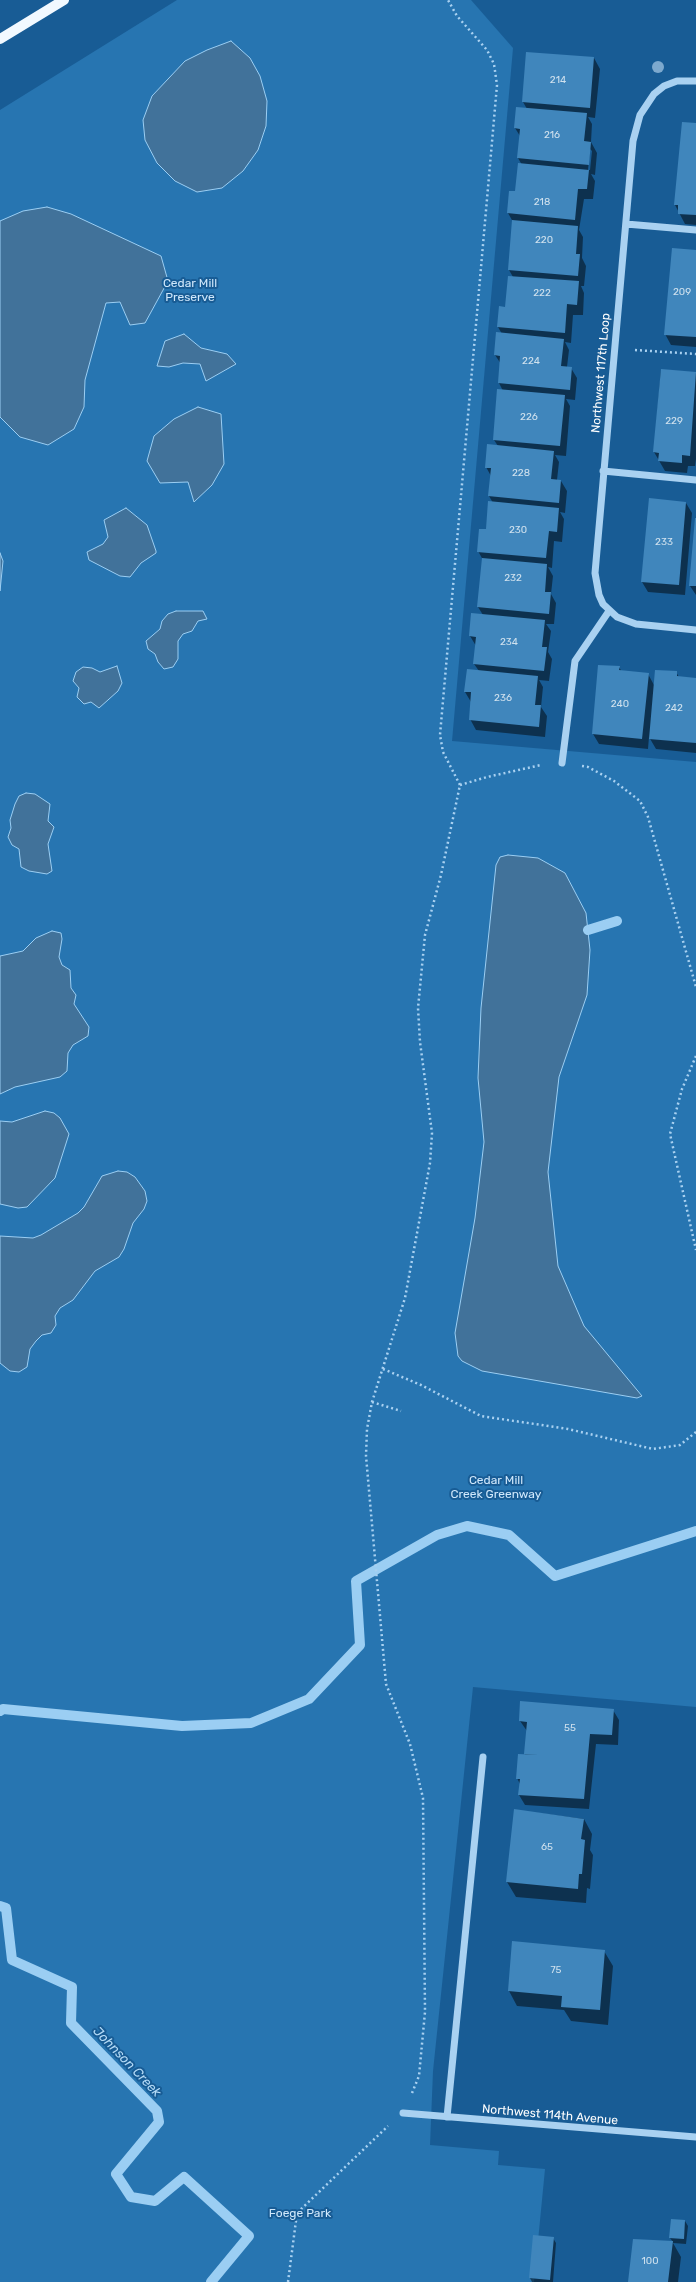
<!DOCTYPE html>
<html>
<head>
<meta charset="utf-8">
<style>
  body { margin:0 }
  canvas { display:block; background:#185c95 }
</style>
</head>
<body>
<canvas width="696" height="2282"></canvas>
<script>
const g = document.querySelector('canvas').getContext('2d');
g.lineJoin = 'round';
function fill(path, color) { g.fillStyle = color; g.fill(path, 'evenodd'); }
const poly = rows => new Path2D(rows.map(r => 'M' + r).join(''));
function strokePath(path, color, width, dash) { g.strokeStyle = color; g.lineWidth = width; g.lineCap = dash ? 'butt' : 'round'; g.setLineDash(dash || []); g.stroke(path); }
function label(font, color, halo, rows, align = 'center') {
  g.font = font + ' Rubik,sans-serif'; g.lineWidth = 4; g.setLineDash([]); g.textBaseline = 'middle'; g.strokeStyle = halo; g.fillStyle = color; for (const [text, x, y, turn = 0] of rows) {
    g.save(); g.translate(x, y); g.rotate((+turn || 0) * Math.PI / 180); g.textAlign = isNaN(turn) ? turn : align; if (halo) g.strokeText(text, 0, 0); g.fillText(text, 0, 0); g.restore();
  }
}
const green = poly([
  [177,0,471,0,513,48,452,741,696,762,696,1707,473,1687,433,2071,430,2145,499,2151,498,2165,545,2169,534,2282,0,2282,0,110]
]);
const water = poly([
  [231,41,250,58,260,76,267,101,266,126,258,150,243,171,222,188,197,192,175,181,157,163,145,140,143,120,152,96,185,61,207,50,231,41],
  [47,207,71,214,161,256,168,281,145,323,130,325,120,302,106,303,85,380,84,407,74,429,48,445,20,437,0,417,0,221,23,211,47,207],
  [184,334,201,348,227,354,236,364,206,381,200,364,183,363,169,367,157,366,165,341,184,334],
  [198,407,221,414,224,464,212,485,194,502,188,482,160,483,147,461,154,436,174,419,198,407],
  [126,508,147,525,156,551,156,553,141,563,130,577,120,576,89,560,87,552,103,544,108,537,104,520,126,508],
  [0,553,3,561,0,591,0,553],
  [176,611,203,611,207,619,198,621,192,631,183,634,178,641,178,659,173,667,164,669,158,662,155,654,148,649,146,641,160,629,162,621,168,614,176,611],
  [117,666,122,683,118,691,99,708,91,702,84,704,77,697,79,688,73,681,76,672,83,667,92,668,100,672,117,666],
  [26,793,35,794,50,804,48,821,54,827,48,844,52,871,47,874,29,871,21,867,19,849,12,845,8,837,11,828,10,820,15,804,19,796,26,793],
  [508,855,538,858,565,873,586,913,590,950,587,995,559,1077,548,1172,558,1266,584,1326,642,1396,637,1398,482,1371,462,1361,458,1356,455,1333,475,1218,484,1142,478,1078,481,1008,496,865,500,857,508,855],
  [52,931,61,933,62,939,59,957,62,965,70,970,71,988,76,995,74,1004,89,1027,88,1036,73,1045,68,1053,67,1071,60,1077,15,1087,0,1094,0,956,23,951,36,938,52,931],
  [45,1111,54,1113,60,1118,69,1134,55,1178,27,1207,18,1208,0,1204,0,1121,12,1122,45,1111],
  [118,1171,127,1172,135,1177,145,1191,147,1201,144,1209,133,1223,124,1249,119,1257,95,1271,73,1300,60,1308,55,1316,56,1325,51,1333,42,1335,36,1341,30,1349,27,1367,19,1372,10,1371,0,1363,0,1236,33,1238,41,1235,78,1213,84,1207,102,1176,118,1171]
]);
const shadow = poly([
  [594,58,600,69,595,118,588,117,592,124,591,142,597,153,595,175,591,174,595,181,593,199,584,199,579,230,583,237,582,258,586,266,584,286,581,286,584,293,583,315,573,315,571,343,565,342,569,350,567,367,571,368,577,378,575,400,566,399,570,406,566,456,555,455,559,462,557,480,561,481,567,491,565,513,560,512,564,519,562,542,554,541,552,568,548,567,553,576,551,594,556,603,554,624,546,624,551,631,548,652,552,659,549,681,539,680,543,687,541,707,547,716,545,737,476,730,470,719,471,702,465,692,479,671,474,664,476,646,470,636,483,615,478,607,483,560,478,551,487,530,493,503,489,496,491,476,486,467,498,446,494,440,503,391,499,383,501,364,495,355,502,334,498,327,506,308,513,277,509,270,513,222,508,213,516,193,522,165,518,158,520,136,515,128,527,109,523,102],
  [590,149,592,151,590,170,588,170],
  [696,124,696,225,685,224,675,205],
  [696,251,696,347,671,345,665,334],
  [661,370,696,373,696,459,695,466,688,466,687,473,665,471,654,452],
  [686,503,692,513,685,595,648,592,642,582],
  [696,516,696,595,690,586],
  [619,667,622,672,648,674,654,685,676,672,679,677,696,679,696,753,656,749,649,737,648,749,599,744,593,734],
  [613,1710,619,1720,618,1745,596,1744,589,1809,525,1805,519,1795,520,1784,517,1778,525,1756,527,1731,520,1721],
  [515,1810,584,1819,592,1834,590,1850,593,1855,590,1889,587,1888,586,1903,516,1897,507,1882],
  [513,1942,604,1951,613,1966,608,2025,571,2021,564,2010,517,2006,509,1991],
  [685,2221,688,2226,686,2244,673,2243,681,2257,678,2282,629,2282,673,2242,670,2238],
  [553,2238,556,2243,553,2282,532,2282,530,2278]
]);
const stream = poly([
  [588,930,617,921],
  [0,1711,3,1709,182,1726,251,1723,309,1699,360,1645,356,1581,437,1535,467,1526,509,1535,555,1576,696,1531],
  [0,1906,6,1908,12,1960,72,1987,71,2023,157,2111,159,2122,116,2174,131,2197,155,2201,184,2177,249,2236,211,2282]
]);
const building = poly([
  [526,52,594,57,590,108,522,102],
  [516,107,587,113,584,141,591,142,589,165,517,158,520,129,514,128],
  [682,122,696,123,696,215,678,214,678,205,674,205],
  [518,163,589,170,587,189,578,189,575,220,507,213,509,191,515,191],
  [512,220,578,226,576,254,580,254,578,276,508,270],
  [672,248,696,250,696,337,664,335],
  [508,276,579,281,577,305,567,304,565,333,497,327,499,306,505,307],
  [496,332,564,339,561,366,572,367,570,390,498,383,500,356,494,355],
  [661,369,696,372,690,456,682,455,682,463,658,461,659,453,653,452],
  [497,389,565,395,560,446,493,440],
  [487,444,554,451,551,479,561,480,559,503,488,496,491,468,485,468],
  [649,498,686,502,679,585,641,582],
  [488,501,559,508,557,532,549,531,546,558,477,552,479,529,486,529],
  [695,518,696,518,696,586,689,586],
  [482,558,547,564,545,592,551,592,549,614,477,607],
  [471,613,545,620,542,647,547,647,544,671,473,664,476,637,469,636],
  [598,665,620,666,619,670,649,673,642,739,592,734],
  [467,669,538,676,535,705,541,705,539,727,469,720,471,692,464,692],
  [655,670,677,671,677,676,696,678,696,743,649,739],
  [520,1701,614,1709,612,1735,590,1734,584,1799,518,1795,520,1779,516,1779,518,1754,539,1755,524,1754,527,1722,519,1721],
  [514,1809,584,1819,581,1839,585,1840,582,1874,579,1874,578,1889,506,1882],
  [512,1941,605,1950,600,2010,561,2007,562,1996,508,1991],
  [671,2219,685,2220,684,2239,669,2238],
  [533,2235,554,2237,550,2280,529,2278],
  [633,2239,673,2241,668,2282,628,2282]
]);
const path = poly([
  [635,350,696,354],
  [582,766,588,767,614,781,640,801,648,817,696,987],
  [460,785,487,777,541,765],
  [696,1056,682,1089,670,1134,696,1250],
  [383,1369,421,1385,481,1416,568,1429,653,1449,680,1445,696,1432],
  [372,1402,401,1411],
  [412,2093,419,2076,425,2012,423,1798,410,1744,386,1684,366,1456,367,1429,372,1402,405,1298,430,1163,432,1133,420,1042,418,1008,425,935,441,875,460,785,443,752,440,735,497,85,494,64,487,50,457,16,448,0],
  [288,2282,297,2213,388,2126]
]);
const minor = poly([
  [696,81,677,81,664,86,654,94,640,115,633,141,595,573,599,595,603,604,617,617,636,624,696,630],
  [626,224,696,230],
  [603,471,696,480],
  [562,763,575,661,609,611],
  [403,2113,696,2137],
  [447,2117,483,1757]
]);
const major = poly([
  [0,39,64,0]
]);
const trees = [
  [658,67]
];
const numberNames = [
  ["214",558,80],
  ["216",552,135],
  ["218",542,202],
  ["220",544,240],
  ["209",682,292],
  ["222",542,293],
  ["224",531,361],
  ["226",529,417],
  ["229",674,421],
  ["228",521,473],
  ["230",518,530],
  ["233",664,542],
  ["232",513,578],
  ["234",509,642],
  ["236",503,698],
  ["240",620,704],
  ["242",674,708],
  ["55",570,1728],
  ["65",547,1847],
  ["75",556,1970],
  ["100",650,2261]
];
const parkNames = [
  ["Cedar Mill",190,284],
  ["Preserve",190,298],
  ["Cedar Mill",496,1481],
  ["Creek Greenway",496,1495],
  ["Foege Park",300,2214]
];
const streetNames = [
  ["Northwest 117th Loop",601,373,-85],
  ["Northwest 114th Avenue",550,2115,5]
];
const waterNames = [
  ["Johnson Creek",127,2062,46]
];
fill(green, '#2775b1');
fill(water, '#41729a');
strokePath(water, '#9bcef3', 1);
fill(shadow, '#0007');
strokePath(stream, '#9bcef3', 10);
fill(building, '#4086bc');
strokePath(path, '#a9d1f1', 2.5, [2, 3]);
strokePath(minor, '#a9d1f1', 7);
strokePath(major, '#f2f9ff', 10);
g.fillStyle = '#7da9ce';
for (const [x, y] of trees) { g.beginPath(); g.arc(x, y, 6, 0, 2 * Math.PI); g.fill(); }
label('10px', '#cfe1ee', null, numberNames);
label('12px', '#d0e8fc', '#185c95', parkNames);
label('12px', '#fff', '#185c95', streetNames);
label('italic 13px', '#b5dbf7', '#185c95', waterNames);
</script>
</body>
</html>
